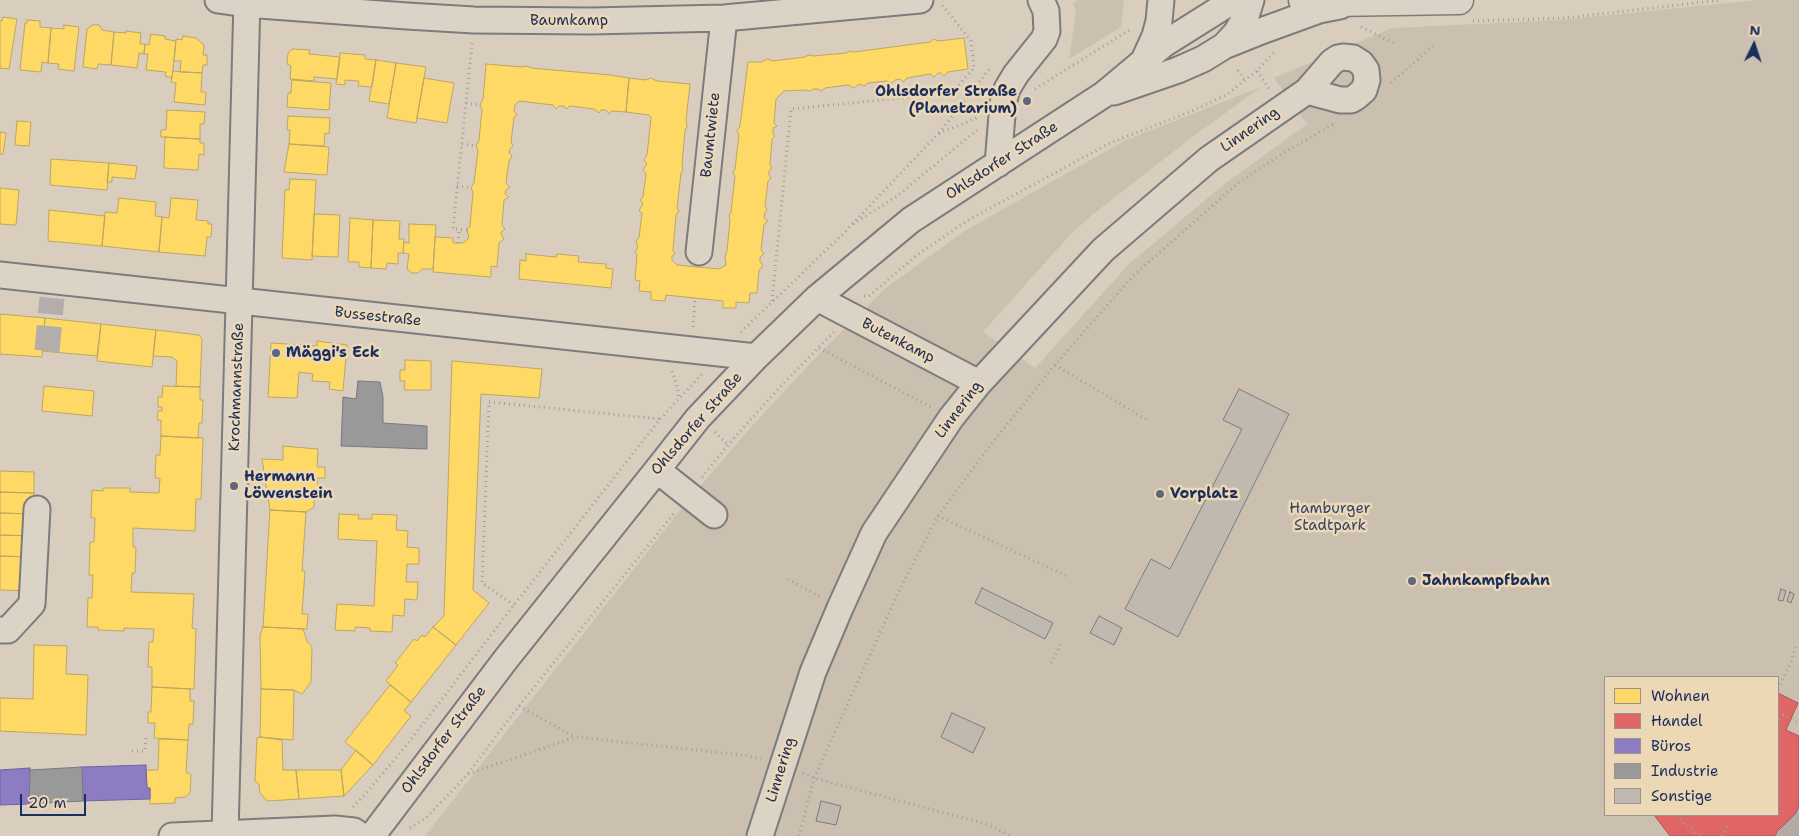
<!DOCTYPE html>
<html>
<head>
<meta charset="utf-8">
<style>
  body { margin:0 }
  #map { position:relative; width:1799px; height:836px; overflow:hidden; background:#d9cebe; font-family:"Shantell Sans",sans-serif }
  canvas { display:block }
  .legend { position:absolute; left:1604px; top:676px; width:175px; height:140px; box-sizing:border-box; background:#edd8b6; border:1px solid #999493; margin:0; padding:6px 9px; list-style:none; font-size:15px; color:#1b2f5e }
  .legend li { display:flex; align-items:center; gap:10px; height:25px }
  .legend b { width:25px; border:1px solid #999493 }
  .north { position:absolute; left:1729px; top:20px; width:50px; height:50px; -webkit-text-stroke:4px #edd8b6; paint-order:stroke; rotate:4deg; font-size:14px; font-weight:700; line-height:20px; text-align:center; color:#1b2f5e }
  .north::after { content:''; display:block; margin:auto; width:18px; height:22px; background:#1b2f5e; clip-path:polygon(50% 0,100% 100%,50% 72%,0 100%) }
  .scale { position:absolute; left:20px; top:794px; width:66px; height:22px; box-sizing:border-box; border:2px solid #1b2f5e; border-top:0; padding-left:6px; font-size:15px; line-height:18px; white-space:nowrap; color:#1b2f5e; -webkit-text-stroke:4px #edd8b6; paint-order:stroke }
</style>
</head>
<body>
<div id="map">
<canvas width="1799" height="836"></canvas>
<ul class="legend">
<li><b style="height:14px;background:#ffd966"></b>Wohnen</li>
<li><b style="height:14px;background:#e06666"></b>Handel</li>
<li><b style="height:14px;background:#8e7cc3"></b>Büros</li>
<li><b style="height:14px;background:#999"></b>Industrie</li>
<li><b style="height:14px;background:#c0b9b0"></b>Sonstige</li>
</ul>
<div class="north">N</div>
<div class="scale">20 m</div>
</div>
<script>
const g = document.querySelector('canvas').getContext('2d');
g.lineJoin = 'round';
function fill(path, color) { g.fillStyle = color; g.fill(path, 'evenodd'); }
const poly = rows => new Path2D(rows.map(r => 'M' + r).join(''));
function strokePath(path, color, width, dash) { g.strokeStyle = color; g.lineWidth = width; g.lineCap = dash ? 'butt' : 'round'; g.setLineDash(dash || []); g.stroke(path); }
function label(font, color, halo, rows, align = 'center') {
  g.font = font + ' "Shantell Sans",sans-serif'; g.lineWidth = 5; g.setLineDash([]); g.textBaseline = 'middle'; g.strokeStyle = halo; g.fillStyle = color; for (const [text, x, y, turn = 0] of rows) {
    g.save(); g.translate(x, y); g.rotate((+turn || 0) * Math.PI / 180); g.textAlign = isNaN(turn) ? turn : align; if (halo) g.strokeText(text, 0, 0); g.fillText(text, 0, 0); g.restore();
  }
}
const built = poly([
  [485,759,737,792,731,836,425,836]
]);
const green = poly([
  [1077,0,1124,0,1121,27,1069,59,1076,11,1073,4],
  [1758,0,1799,0,1799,836,731,836,737,792,485,759,685,504,751,427,820,353,886,288,966,230,1126,140,1261,87,1191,138,1092,215,1069,236,983,332,1035,368,1129,264,1223,185,1307,124,1274,78,1392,28,1560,20],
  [1605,677,1778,677,1778,815,1605,815]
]);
const water = poly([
  [1799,806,1799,836,1775,836,1794,815]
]);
const homes = poly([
  [3,17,17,19,9,69,0,68,0,21,2,21,3,17],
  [27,20,40,21,40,27,51,28,48,63,42,62,41,72,20,70,25,23,27,23,27,20],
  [64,25,79,27,74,71,58,69,59,64,48,63,51,28,64,29,64,25],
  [93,25,99,25,102,30,114,32,111,65,98,64,97,69,83,67,87,29,93,25],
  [126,31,141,33,140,44,145,44,144,54,139,53,137,68,111,65,114,32,126,33,126,31],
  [151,34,165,36,165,39,176,41,172,78,165,76,166,72,146,70,148,54,144,54,145,44,149,45,151,34],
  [183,36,196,38,204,45,203,55,207,55,207,65,203,65,202,73,180,72,181,61,174,61,176,39,182,40,183,36],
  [964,38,968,69,948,72,944,76,941,73,938,73,934,77,930,74,907,78,903,82,900,79,895,80,892,83,887,81,868,83,864,86,859,84,854,88,848,85,825,88,821,91,818,89,813,89,810,91,804,90,784,91,776,99,774,123,777,126,773,128,773,134,775,136,772,139,770,165,772,168,769,171,769,175,771,178,768,181,765,206,767,210,765,212,764,218,768,221,764,224,761,250,764,254,760,257,760,261,763,266,759,270,757,293,750,293,749,303,736,302,736,308,723,308,723,301,666,295,665,301,651,300,651,292,639,291,640,281,635,280,637,255,635,252,638,248,636,241,639,238,642,213,639,211,643,203,640,200,643,197,646,174,643,170,647,164,644,160,647,155,651,118,649,115,626,112,629,78,646,80,651,78,657,81,690,84,686,120,687,126,685,131,682,164,683,169,681,173,677,208,679,211,676,215,673,250,675,254,672,256,672,260,677,265,719,269,726,265,725,256,727,251,730,220,729,216,731,212,735,176,733,173,735,169,739,135,737,131,740,126,748,62,761,62,767,59,773,61,805,57,808,55,813,56,846,53,850,51,854,52,930,42,934,39,938,41,964,38],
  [293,49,310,50,309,54,340,57,337,79,314,77,314,81,290,79,291,66,287,64,288,53,293,49],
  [340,53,365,55,365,59,376,60,372,87,358,86,359,81,345,80,345,85,336,84,340,53],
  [376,60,396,63,389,104,369,101,376,60],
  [396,63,426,67,416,123,387,118,396,63],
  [486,64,522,67,527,66,531,68,610,75,629,78,626,112,612,111,609,114,606,110,601,110,599,113,594,109,570,106,566,109,564,106,559,106,556,109,553,105,519,101,515,105,514,111,517,115,514,117,511,142,513,146,510,149,509,153,512,156,509,161,506,183,510,187,506,190,505,194,509,197,504,200,502,225,505,229,501,232,501,234,504,239,499,243,497,267,491,266,491,277,433,272,435,237,453,238,453,243,463,243,469,238,467,230,470,226,473,192,471,188,474,183,478,150,476,146,479,140,482,109,480,105,483,99,486,64],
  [173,71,202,73,201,92,206,92,205,105,174,102,176,83,171,82,173,71],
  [424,78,454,83,447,123,417,118,424,78],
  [292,80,331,83,329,110,287,107,288,93,291,93,292,80],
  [167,110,205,112,204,124,200,124,200,139,161,137,161,130,166,130,167,110],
  [288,116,330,118,329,134,325,133,324,146,289,144,290,130,287,130,288,116],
  [17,121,31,122,29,146,15,145,17,121],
  [0,132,6,133,3,154,0,154,0,132],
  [165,137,200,139,200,143,204,143,204,155,199,154,198,170,164,168,165,137],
  [289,144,329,147,327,175,284,172,289,144],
  [51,159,109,163,107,190,50,185,51,159],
  [109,163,137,166,135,179,112,177,112,182,107,182,109,163],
  [290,179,316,180,312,260,282,258,285,190,289,190,290,179],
  [0,188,19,190,16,225,0,224,0,188],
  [119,198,156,202,155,216,162,217,159,252,102,246,105,212,117,213,119,198],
  [171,198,198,200,196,220,208,221,208,224,212,224,211,237,207,237,205,256,159,252,162,217,169,218,171,198],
  [49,210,105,216,102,246,48,241,49,210],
  [314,214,340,215,338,257,312,256,314,214],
  [350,218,373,220,371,268,359,267,359,262,348,262,350,218],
  [373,220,400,221,399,239,404,239,403,253,398,253,398,264,387,263,386,269,371,268,373,220],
  [409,224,436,225,433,269,422,269,418,273,412,273,407,269,409,254,403,253,404,242,409,243,409,224],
  [526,254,556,257,557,254,579,256,578,262,606,264,606,268,613,269,611,288,519,279,520,260,526,261,526,254],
  [0,314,45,318,42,357,0,354,0,314],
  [45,318,101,324,97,356,42,351,45,318],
  [101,324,156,330,152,367,97,361,101,324],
  [156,330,199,335,202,339,200,387,176,386,177,361,172,357,153,356,156,330],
  [317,341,347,345,343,391,329,389,330,382,312,381,313,374,299,372,297,398,268,397,271,343,317,346,317,341],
  [405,360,431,361,431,390,404,390,405,381,400,381,400,370,405,370,405,360],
  [452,361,542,369,539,398,481,394,473,590,489,603,456,645,433,627,444,616,452,361],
  [44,386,94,391,92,416,42,411,44,386],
  [163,386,200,387,200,400,203,400,202,423,199,423,198,438,161,436,161,420,157,420,158,411,162,411,162,407,158,407,158,397,162,397,163,386],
  [161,436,203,438,201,499,196,499,195,531,133,528,133,547,136,547,135,573,132,573,131,592,194,594,192,628,196,629,194,689,152,687,152,667,148,667,149,642,153,642,154,629,124,628,124,631,98,630,98,627,87,627,88,598,92,598,93,575,89,575,90,542,94,542,95,518,91,518,92,490,103,491,103,488,130,488,130,492,159,493,160,478,155,478,156,455,160,455,161,436],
  [283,446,318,449,317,467,325,467,325,478,317,478,318,486,323,488,322,498,317,498,314,501,314,507,306,512,270,510,262,459,283,460,283,446],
  [0,471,34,472,34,493,0,492,0,471],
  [0,492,34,493,33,514,0,513,0,492],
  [270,510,306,512,302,571,305,571,302,614,308,614,307,629,263,627,270,510],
  [0,513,33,514,32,536,0,535,0,513],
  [339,514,359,515,358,519,372,519,372,514,397,515,396,530,408,531,407,547,419,548,419,564,407,564,406,582,418,582,417,600,405,599,404,616,393,615,392,632,370,631,370,628,355,627,355,631,335,630,337,604,374,606,377,541,338,539,339,514],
  [0,535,32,536,32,557,0,556,0,535],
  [0,556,32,557,31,591,0,590,0,556],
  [263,627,303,629,307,641,312,647,311,682,302,694,294,690,261,689,260,635,263,627],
  [433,627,456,645,411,702,386,681,398,665,395,663,414,639,417,641,422,635,425,637,433,627],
  [34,645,67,646,66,674,88,675,86,735,0,731,0,698,33,699,34,645],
  [390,685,411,702,404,711,411,716,373,765,345,742,390,685],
  [152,687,190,689,190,701,194,701,193,724,189,724,188,740,154,738,155,723,148,723,148,712,151,712,152,687],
  [261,689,294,690,293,740,260,737,261,689],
  [260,737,282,740,283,770,296,770,299,799,267,801,260,793,259,784,255,781,257,738,260,737],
  [159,739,188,740,186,772,191,775,190,793,185,797,175,798,175,803,150,804,150,788,147,788,146,770,158,770,159,739],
  [356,750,373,765,344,796,341,770,356,750],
  [296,770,341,770,344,796,299,799,296,770]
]);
const shops = poly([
  [1778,693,1798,703,1786,730,1799,736,1799,806,1795,814,1777,832,1775,836,1670,836,1654,815,1778,815,1778,693]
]);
const offices = poly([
  [146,765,147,788,150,788,150,799,83,801,82,767,146,765],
  [30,768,29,804,0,805,0,770,30,768]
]);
const industry = poly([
  [358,381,380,382,383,397,383,423,427,426,427,449,341,446,343,397,356,399,358,381],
  [82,767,83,801,29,804,30,770,82,767]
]);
const building = poly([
  [1239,389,1289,414,1178,637,1125,609,1151,559,1170,569,1242,429,1223,420,1239,389],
  [982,588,1053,623,1045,639,975,603,982,588],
  [1781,589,1786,591,1783,601,1778,600,1781,589],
  [1790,592,1794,594,1791,603,1787,601,1790,592],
  [1099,616,1122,628,1114,645,1090,633,1099,616],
  [952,713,985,728,973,753,941,737,952,713],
  [821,801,841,806,836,825,816,821,821,801]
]);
const minorTunnel = poly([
  [47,351,52,298]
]);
const path = poly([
  [1473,21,1565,18,1722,0],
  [1361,27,1393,43],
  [1238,70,1245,81],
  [1257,71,1269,89],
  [1391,83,1435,44],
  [1035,89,1131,29],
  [466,103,480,105],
  [939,133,991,67],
  [462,144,476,146],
  [457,186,471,188],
  [853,224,897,196,977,130],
  [467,230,453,229,472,43],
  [458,243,459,229],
  [864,296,869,296,917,255,970,219,1110,143,1192,111,1226,95,1257,71,1270,56,1274,53],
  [772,301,791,109,952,93,974,68,971,41,942,5],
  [693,327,695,298],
  [741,332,843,234,938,134,979,117],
  [819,348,931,407],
  [1055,365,1149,421],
  [672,371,678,389,678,399],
  [715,432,728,445],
  [702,477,728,445,780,387,834,332],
  [938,516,1069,577],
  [788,579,820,597],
  [514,605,482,583,489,402,660,419],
  [1051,663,1062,642],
  [1778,689,1791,663,1795,647],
  [519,706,575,737],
  [1778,712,1799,723],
  [1778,725,1783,715],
  [132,751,145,751,146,737],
  [803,773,814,778,986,824,1011,836],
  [468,774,576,737,743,755,761,759],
  [353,807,367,792,406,746,514,605,660,419,702,374],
  [1677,815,1682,822,1700,836],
  [410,828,426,818,467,775,519,706,675,512],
  [799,836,814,778,899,591,938,516,985,452,1055,365,1132,277,1238,183,1282,154,1335,123],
  [1722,836,1728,824]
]);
const minor = poly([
  [218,0,246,4,407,16,474,20,591,21,724,18,920,0],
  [1224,46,1236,33,1246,16,1251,0],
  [1145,58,1155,36,1159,21,1161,0],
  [1114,92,1178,70,1203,59,1224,46,1264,30,1319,10,1340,6],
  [998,164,1003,103,1007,89,1016,74,1044,39,1047,31,1046,11,1041,0],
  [699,252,724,18],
  [0,275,756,357],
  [817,298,979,383],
  [657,470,714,515],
  [0,630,8,630,32,604,37,509],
  [225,834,247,0],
  [172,836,335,829,354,831,361,836],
  [372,836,506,659,657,470,698,418,756,357,817,298,911,220,1103,95,1164,44,1234,0],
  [760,836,813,672,840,608,874,533,951,418,979,383,1103,250,1209,159,1307,91,1332,62,1338,58,1343,57,1353,58,1361,63,1366,70,1367,80,1364,90,1356,97,1351,100,1340,100,1307,91]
]);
const major = poly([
  [1303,0,1332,2,1459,0]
]);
const markers = [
  [1027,101,5,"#5e6780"],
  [276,353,5,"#5e6780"],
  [234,486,5,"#5e6780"],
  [1160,494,5,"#5e6780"],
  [1412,581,5,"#5e6780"]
];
const streetNames = [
  ["Baumkamp",569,21],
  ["Linnering",1250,130,-35],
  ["Baumtwiete",711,135,-84],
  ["Ohlsdorfer Straße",1002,161,-33],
  ["Bussestraße",378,317,6],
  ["Butenkamp",898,341,27],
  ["Krochmannstraße",237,387,-88],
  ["Linnering",959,410,-53],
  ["Ohlsdorfer Straße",697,424,-49],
  ["Ohlsdorfer Straße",444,740,-53],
  ["Linnering",781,770,-73]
];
const poiNames = [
  ["Ohlsdorfer Straße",1017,92,"right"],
  ["(Planetarium)",1017,109,"right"],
  ["Mäggi's Eck",286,353],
  ["Hermann",244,477],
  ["Löwenstein",244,494],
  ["Vorplatz",1170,494],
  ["Jahnkampfbahn",1422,581]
];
const parkNames = [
  ["Hamburger",1330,509],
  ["Stadtpark",1330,526]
];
fill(built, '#ccc0af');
fill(green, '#cbbfaf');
fill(water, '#b2aaa3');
fill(homes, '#ffd966');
strokePath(homes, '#bba664', 1);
fill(shops, '#e06666');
strokePath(shops, '#a55664', 1);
fill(offices, '#8e7cc3');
strokePath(offices, '#6c65a5', 1);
fill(industry, '#999');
strokePath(industry, '#737987', 1);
fill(building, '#c0b9b0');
strokePath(building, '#7d7c7d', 1);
strokePath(minorTunnel, '#b3aeab', 25, [25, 12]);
strokePath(minor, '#7d7c7d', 29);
strokePath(major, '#7d7c7d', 31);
strokePath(path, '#a19e9b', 3, [1, 4]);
strokePath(minor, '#dbd3c6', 25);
strokePath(major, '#dbd3c6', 28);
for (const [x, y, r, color] of markers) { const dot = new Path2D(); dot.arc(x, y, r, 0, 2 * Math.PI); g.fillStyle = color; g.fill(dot); strokePath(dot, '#edd8b6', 2); }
label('15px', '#1b2f5e', '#edd8b6', streetNames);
label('bold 15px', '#1b2f5e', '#edd8b6', poiNames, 'left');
label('15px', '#354469', '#edd8b6', parkNames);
</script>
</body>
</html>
